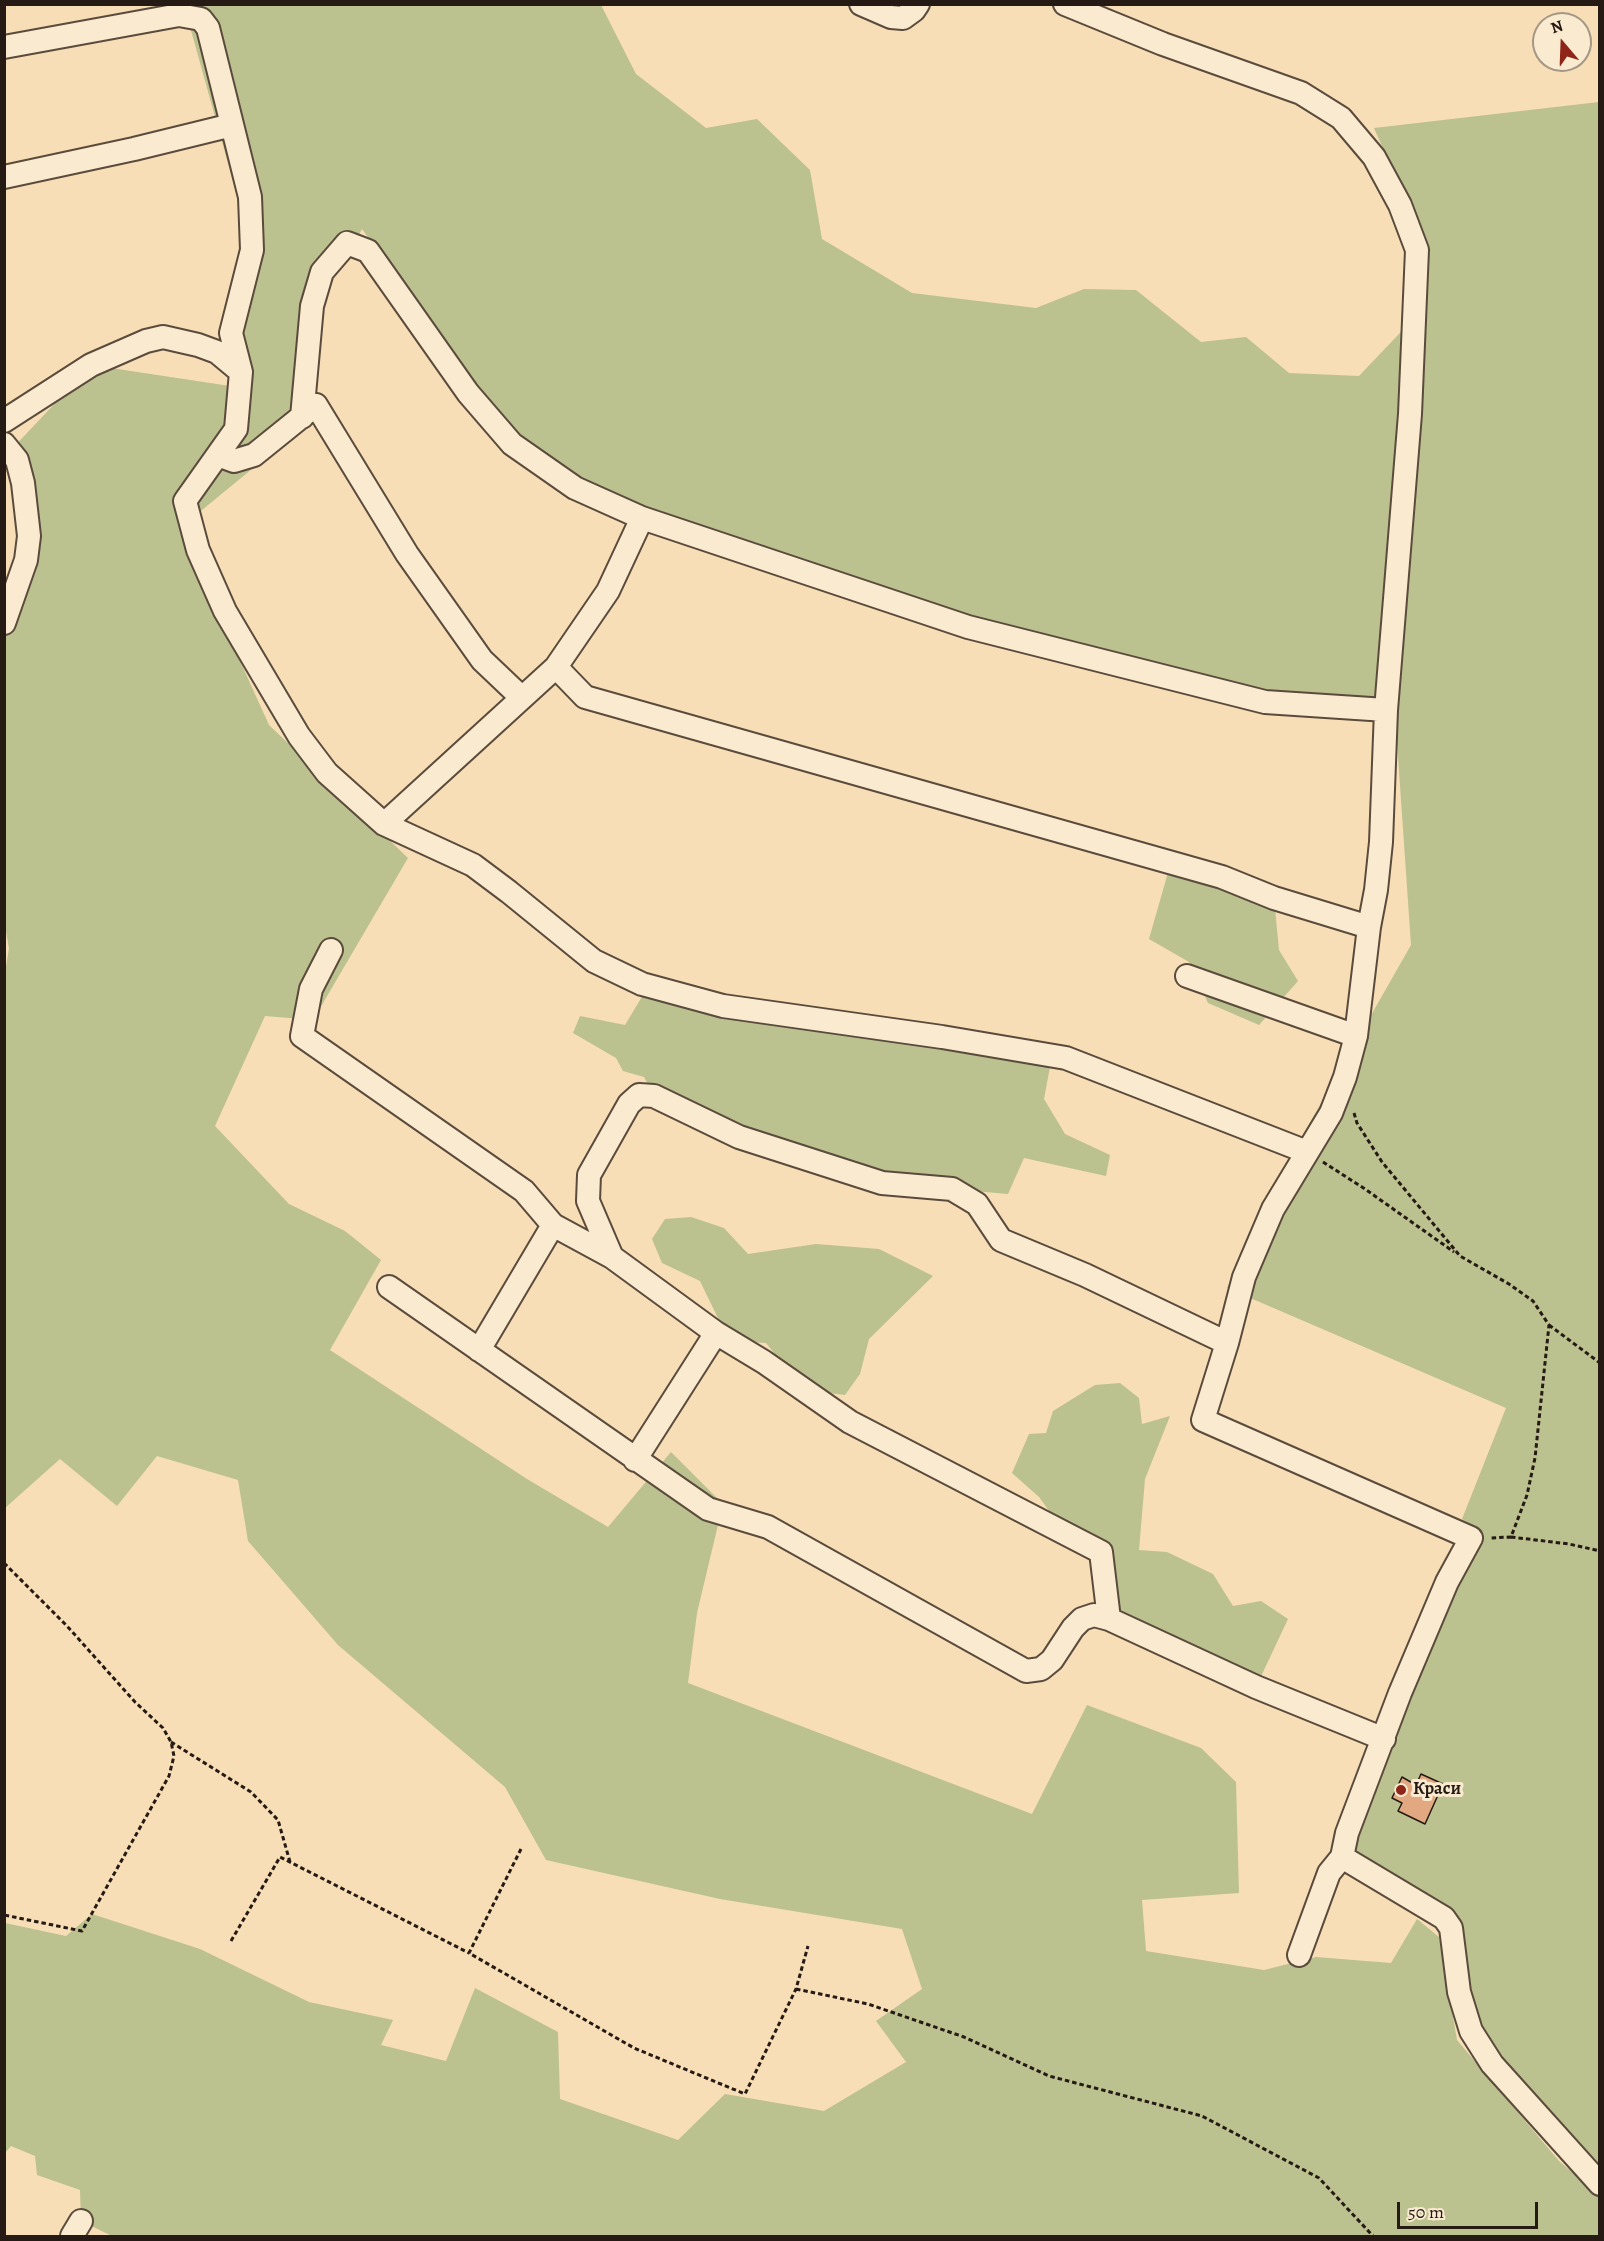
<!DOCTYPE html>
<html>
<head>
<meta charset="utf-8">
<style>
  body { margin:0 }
  #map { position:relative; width:1604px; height:2241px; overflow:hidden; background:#f7deb6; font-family:Alegreya,serif }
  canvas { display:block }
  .frame { position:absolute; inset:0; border:6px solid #261a14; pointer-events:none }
  .north { position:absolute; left:1532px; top:12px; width:60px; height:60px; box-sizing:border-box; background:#faead0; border:2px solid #a59785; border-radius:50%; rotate:341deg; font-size:16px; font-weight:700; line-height:24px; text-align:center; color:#261a14 }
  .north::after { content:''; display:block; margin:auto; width:21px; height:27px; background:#8f2418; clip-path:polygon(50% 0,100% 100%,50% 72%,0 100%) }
  .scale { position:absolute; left:1397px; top:2202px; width:141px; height:27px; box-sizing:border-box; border:3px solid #261a14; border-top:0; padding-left:8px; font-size:18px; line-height:21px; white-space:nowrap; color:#261a14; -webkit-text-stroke:4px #faead0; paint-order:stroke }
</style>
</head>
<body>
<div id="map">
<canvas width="1604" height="2241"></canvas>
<div class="frame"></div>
<div class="north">N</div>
<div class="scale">50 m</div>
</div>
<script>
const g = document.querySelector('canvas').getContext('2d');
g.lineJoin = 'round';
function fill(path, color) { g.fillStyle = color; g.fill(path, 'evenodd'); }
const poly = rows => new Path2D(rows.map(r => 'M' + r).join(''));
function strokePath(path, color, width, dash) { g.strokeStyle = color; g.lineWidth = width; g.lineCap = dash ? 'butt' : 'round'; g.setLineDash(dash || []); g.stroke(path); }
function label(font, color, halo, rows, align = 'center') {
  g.font = font + ' Alegreya,serif'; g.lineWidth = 6; g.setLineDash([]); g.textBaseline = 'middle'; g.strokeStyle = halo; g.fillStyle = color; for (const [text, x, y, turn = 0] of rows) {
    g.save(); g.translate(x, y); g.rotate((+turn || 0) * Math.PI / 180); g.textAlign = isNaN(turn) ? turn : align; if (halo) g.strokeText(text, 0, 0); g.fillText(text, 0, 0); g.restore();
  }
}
const green = poly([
  [184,5,601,5,636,74,706,128,757,119,810,170,822,239,912,293,1036,308,1084,289,1136,290,1201,342,1246,337,1289,373,1359,376,1416,316,1418,229,1374,128,1599,102,1599,2179,1471,2031,1459,1944,1349,1856,1398,1715,1477,1529,1462,1519,1506,1408,1227,1288,1284,1168,1411,945,1397,742,1361,709,1265,702,946,614,673,518,547,463,480,392,362,229,350,252,312,306,302,428,180,528,269,725,408,858,313,1020,265,1016,215,1126,289,1204,345,1231,381,1260,330,1350,527,1479,608,1527,671,1452,723,1504,697,1613,688,1683,1032,1814,1087,1705,1201,1748,1236,1782,1239,1893,1142,1900,1146,1951,1264,1970,1316,1957,1391,1963,1417,1919,1439,1937,1457,2040,1559,2161,1599,2195,1599,2236,112,2236,81,2221,80,2190,37,2175,35,2156,11,2146,5,2153,5,1923,66,1936,92,1914,200,1949,309,2002,393,2020,381,2045,446,2061,475,1988,558,2032,560,2099,678,2140,725,2094,824,2111,906,2062,876,2021,922,1989,902,1929,720,1899,546,1860,505,1787,338,1645,248,1541,238,1480,157,1456,117,1506,60,1459,5,1508,4,979,9,948,4,921,4,594,29,536,11,450,91,365,230,386,252,250],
  [1171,862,1274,898,1279,950,1298,981,1259,1025,1208,1003,1189,962,1149,939],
  [643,995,1052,1056,1044,1099,1065,1134,1110,1155,1106,1176,1024,1158,1008,1194,882,1183,654,1096,644,1077,623,1071,616,1058,573,1033,580,1016,625,1025],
  [691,1217,724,1228,748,1254,816,1244,879,1249,933,1276,869,1339,860,1374,845,1395,804,1390,766,1343,729,1341,700,1281,662,1263,652,1239,665,1219],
  [1120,1383,1139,1398,1142,1424,1170,1416,1145,1479,1139,1550,1167,1552,1213,1574,1233,1606,1261,1601,1288,1619,1256,1687,1109,1619,1101,1552,1055,1519,1039,1497,1012,1473,1029,1434,1046,1433,1053,1411,1095,1385]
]);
const building = poly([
  [1421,1774,1443,1784,1425,1824,1398,1811,1402,1803,1392,1798,1402,1777,1416,1785,1421,1774]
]);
const path = poly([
  [1354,1113,1357,1123,1382,1162,1460,1256,1509,1284,1533,1301,1549,1325,1535,1458,1527,1495,1511,1537,1490,1538],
  [1323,1162,1365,1189,1454,1252],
  [1549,1325,1600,1363],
  [1511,1537,1569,1544,1600,1551],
  [4,1563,67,1626,135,1702,163,1728,171,1742,174,1756,169,1776,82,1931,4,1915],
  [171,1742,251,1792,278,1820,290,1862],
  [521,1849,469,1953,634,2048,745,2094,796,1989,808,1946],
  [231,1941,280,1857,469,1953],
  [796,1989,868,2004,964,2037,1049,2076,1202,2116,1319,2178,1373,2236]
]);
const minor = poly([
  [861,4,891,17,903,18,914,10,918,4],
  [1065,4,1163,44,1301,93,1341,118,1374,157,1400,205,1417,250,1410,414,1386,710,1381,842,1376,890,1369,927,1356,1036,1345,1077,1331,1113,1273,1209,1244,1277,1227,1343,1203,1420,1471,1538,1447,1582,1400,1693,1347,1833,1342,1857,1444,1918,1451,1928,1459,1992,1471,2031,1492,2064,1600,2184],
  [4,47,179,15,201,19,208,28,250,197,252,250,231,333,241,372,236,429,185,501,198,550,225,611,299,736,327,773,384,824,473,865,509,892,594,961,642,984,723,1006,942,1037,1066,1058,1307,1152],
  [4,177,134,149,232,125],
  [302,417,312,306,322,272,347,243,368,251,468,393,512,444,575,488,642,518],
  [4,421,91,365,146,341,163,337,198,345,217,352,241,372],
  [4,444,17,460,23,483,29,536,26,560,4,623],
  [218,455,234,461,254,455,316,405,407,554,482,660,522,698],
  [556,667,608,591,642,518,968,627,1265,702,1386,710],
  [384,824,556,667,585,697,1222,877,1274,898,1369,927],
  [331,950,311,989,302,1036,524,1191,553,1225,612,1257,716,1333,764,1362,850,1422,1101,1552,1109,1619],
  [1187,976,1356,1036],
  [612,1257,588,1201,589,1175,629,1104,639,1095,654,1096,739,1137,882,1183,952,1189,977,1204,1001,1240,1085,1275,1227,1343],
  [389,1287,708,1509,768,1527,1026,1671,1041,1669,1052,1660,1073,1628,1082,1619,1094,1615,1109,1619,1256,1687,1384,1739],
  [479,1350,553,1225],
  [635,1460,716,1333],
  [1299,1955,1329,1873,1342,1857],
  [72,2236,81,2221]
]);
const markers = [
  [1401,1790,6,"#8f2418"]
];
const poiNames = [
  ["Краси",1413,1790]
];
fill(green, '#bbc18f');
fill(building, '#e1a881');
strokePath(building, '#261a14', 1.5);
strokePath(minor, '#5a4b3c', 26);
strokePath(path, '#261a14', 3, [4.5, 3]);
strokePath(minor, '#faead0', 22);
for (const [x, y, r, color] of markers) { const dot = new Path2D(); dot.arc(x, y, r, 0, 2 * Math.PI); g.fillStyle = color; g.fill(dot); strokePath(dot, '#faead0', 2); }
label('bold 18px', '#261a14', '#faead0', poiNames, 'left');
</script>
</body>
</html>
